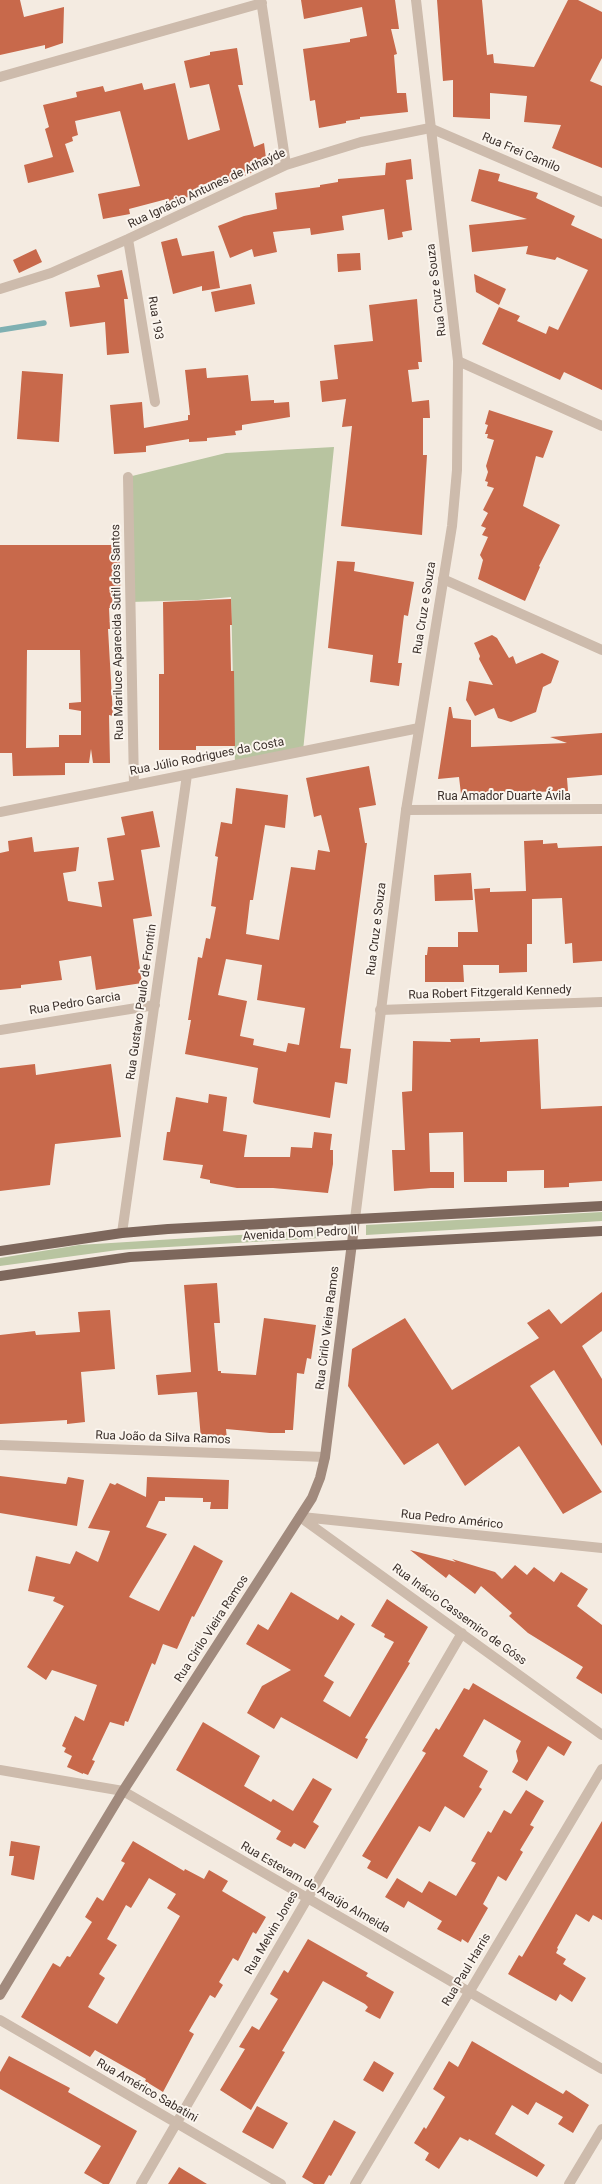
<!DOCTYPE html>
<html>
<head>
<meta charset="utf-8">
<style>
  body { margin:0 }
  canvas { display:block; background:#f4ebe1 }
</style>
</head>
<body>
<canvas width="602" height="2184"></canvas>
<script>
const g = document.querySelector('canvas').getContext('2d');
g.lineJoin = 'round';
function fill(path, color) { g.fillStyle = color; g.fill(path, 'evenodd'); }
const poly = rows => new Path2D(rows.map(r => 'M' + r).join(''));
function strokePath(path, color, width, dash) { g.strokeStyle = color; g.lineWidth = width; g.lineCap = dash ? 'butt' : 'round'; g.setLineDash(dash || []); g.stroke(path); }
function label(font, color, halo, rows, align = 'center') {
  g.font = font + ' Roboto,sans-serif'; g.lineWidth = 4; g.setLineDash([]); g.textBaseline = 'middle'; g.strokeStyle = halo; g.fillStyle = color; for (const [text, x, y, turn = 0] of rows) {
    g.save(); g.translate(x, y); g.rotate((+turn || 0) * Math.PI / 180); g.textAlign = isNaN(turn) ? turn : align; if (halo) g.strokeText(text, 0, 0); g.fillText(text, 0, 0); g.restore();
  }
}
const green = poly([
  [334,447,303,751,235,765,231,597,198,600,130,602,128,477,226,453],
  [602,1212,602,1221,366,1235,366,1225],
  [319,1230,320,1238,118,1250,0,1266,0,1258,79,1245]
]);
const stream = poly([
  [0,330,44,323]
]);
const building = poly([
  [0,0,20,0,24,17,64,7,63,43,45,49,45,45,0,55],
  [301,0,395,0,399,29,391,29,397,54,394,55,397,93,406,93,408,112,360,117,360,119,346,121,346,123,319,128,315,100,310,101,303,49,350,42,350,39,367,36,362,7,304,19],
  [437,0,482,0,487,55,493,54,494,63,534,67,568,0,578,0,602,12,602,58,590,81,602,86,602,168,552,148,561,125,524,122,527,96,490,93,490,119,453,117,453,80,443,81],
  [237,48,243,85,238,85,254,147,264,143,267,166,205,193,168,202,167,199,129,209,130,214,103,219,98,194,140,186,120,111,75,121,78,135,72,137,73,141,65,144,74,172,28,183,24,165,53,157,45,129,49,127,43,105,77,97,76,92,103,86,105,92,142,83,144,90,175,83,188,140,220,130,209,84,190,88,184,61,210,55,210,52],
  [411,159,413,179,406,180,412,230,402,232,403,237,388,240,384,209,342,216,344,230,311,235,310,228,273,232,277,252,254,257,252,249,230,258,218,226,244,216,277,209,275,193,320,187,320,185,338,182,338,179,385,175,386,163],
  [479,169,500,174,498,181,538,193,536,198,575,216,571,225,602,239,602,390,564,372,560,380,482,344,499,307,520,316,517,321,546,334,549,326,558,330,588,270,557,257,555,260,526,254,528,246,472,252,469,225,527,219,471,201],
  [177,238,182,256,214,251,220,288,202,291,202,286,173,294,161,242],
  [36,249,42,262,19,273,13,260],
  [360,253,361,270,338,272,337,254],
  [122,270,128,299,124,299,129,353,107,355,105,322,70,327,65,292,100,287,97,275],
  [474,274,506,289,499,305,476,292],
  [251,284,255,304,215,312,211,292],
  [417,299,422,362,418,362,419,369,408,370,412,402,429,400,430,418,423,418,423,455,427,455,422,535,341,526,352,426,342,427,346,399,322,402,320,381,338,379,334,345,373,341,369,305],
  [206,368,207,378,248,375,251,401,274,400,274,403,289,402,290,417,242,425,242,430,235,431,236,435,207,438,207,441,189,442,189,439,146,446,146,452,114,454,110,405,142,402,144,428,188,420,188,415,190,415,185,370],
  [22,371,63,374,59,442,17,439],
  [489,410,553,431,543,458,536,456,523,506,560,525,539,566,540,567,525,601,478,579,483,560,480,555,488,537,482,535,486,528,481,526,488,513,483,510,494,488,487,486,488,482,485,481,488,472,486,466,494,440,487,438,488,434,485,434,488,425,485,424],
  [0,545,119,545,121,608,109,608,110,629,108,629,113,716,109,715,110,763,93,763,91,749,89,763,65,763,65,775,13,776,12,753,0,753],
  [27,650,80,650,81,702,69,703,69,709,81,711,81,735,59,735,59,747,26,748],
  [337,561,355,562,354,571,414,582,408,616,404,615,398,663,402,663,399,686,370,682,373,655,328,648],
  [231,599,232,625,230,625,231,671,234,671,235,746,196,746,196,750,159,750,159,674,164,674,163,602],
  [492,635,497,638,509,658,513,656,516,664,542,653,559,661,551,683,543,687,536,712,511,722,498,718,494,708,475,716,466,700,469,681,493,685,479,659,480,656,474,643],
  [449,707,451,707,453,718,471,720,471,747,567,743,550,737,602,733,602,775,567,778,568,791,461,794,459,777,438,779],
  [369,766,376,805,359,808,365,843,367,843,340,1048,351,1049,347,1084,335,1082,330,1118,255,1104,253,1102,258,1068,185,1054,191,1020,188,1020,198,957,202,958,206,938,210,939,216,907,211,906,218,857,215,856,221,822,232,824,236,788,288,795,285,828,265,825,253,900,250,900,246,934,279,940,291,867,315,870,318,850,330,852,321,815,314,817,306,778],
  [226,959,262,965,257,1000,305,1008,299,1045,288,1043,286,1052,253,1045,254,1039,240,1036,247,1001,218,995],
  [153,811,160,847,141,850,152,916,133,919,142,983,96,990,91,956,59,961,62,980,21,985,21,988,0,990,0,853,9,851,8,841,32,837,34,852,79,847,76,871,63,873,68,901,102,907,98,882,114,880,107,838,125,835,121,817],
  [543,840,543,844,557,843,558,848,602,846,602,961,573,963,572,943,565,944,562,898,532,899,532,944,527,944,527,972,499,973,499,965,463,965,464,982,425,982,425,955,427,955,428,947,458,947,458,932,478,932,474,889,490,888,490,892,526,891,524,841],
  [471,873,473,900,435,901,434,875],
  [480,1038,480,1042,538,1039,541,1109,602,1106,602,1181,569,1183,569,1187,544,1188,544,1170,507,1171,507,1182,464,1182,463,1132,429,1133,430,1172,454,1172,454,1188,431,1188,394,1191,392,1150,405,1150,402,1092,412,1091,413,1041,451,1042,450,1039],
  [35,1064,36,1075,111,1064,121,1137,55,1144,50,1185,0,1191,0,1068],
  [209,1094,227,1097,223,1131,247,1135,244,1157,290,1157,291,1147,312,1148,314,1132,332,1134,330,1150,333,1150,333,1164,328,1193,273,1188,237,1188,210,1183,210,1180,200,1178,203,1165,163,1160,167,1132,170,1132,176,1097,208,1103],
  [217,1283,220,1323,214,1323,218,1371,221,1371,221,1373,256,1375,264,1318,316,1325,311,1359,307,1358,304,1374,297,1373,293,1430,285,1430,285,1433,270,1433,226,1429,227,1439,201,1439,197,1392,158,1395,156,1375,191,1372,184,1285],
  [602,1292,602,1331,582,1346,602,1379,602,1446,554,1370,530,1386,602,1492,563,1514,519,1446,465,1486,438,1443,404,1465,348,1386,352,1349,405,1318,452,1390,539,1338,527,1323,549,1309,561,1324],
  [110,1310,115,1369,81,1372,85,1422,67,1424,67,1420,0,1424,0,1335,35,1331,36,1335,80,1332,78,1312],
  [0,1476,66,1484,68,1477,84,1480,77,1526,0,1513],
  [147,1477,229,1480,228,1509,210,1509,211,1502,203,1502,203,1498,165,1497,165,1501,159,1501,146,1527,167,1534,129,1597,159,1611,194,1545,223,1561,194,1617,192,1616,177,1649,163,1644,155,1665,152,1663,128,1722,125,1721,124,1726,110,1722,92,1760,95,1761,88,1775,83,1773,83,1774,67,1767,72,1756,64,1752,66,1748,62,1746,75,1716,84,1721,97,1685,52,1670,46,1680,27,1667,64,1606,53,1601,55,1597,28,1591,36,1556,70,1564,76,1551,98,1562,110,1531,88,1528,110,1483,115,1485,117,1483,146,1497],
  [410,1550,456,1562,452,1559,495,1572,502,1579,515,1565,527,1575,534,1567,554,1582,561,1572,588,1589,577,1606,602,1625,602,1694,576,1678,583,1667,528,1633,509,1616,512,1613,481,1586,475,1594,449,1574,446,1578],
  [291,1592,338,1620,341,1615,355,1624,324,1676,334,1682,323,1701,350,1717,394,1642,384,1637,385,1634,371,1626,387,1599,428,1627,408,1662,410,1663,365,1738,368,1739,357,1759,281,1717,274,1729,247,1713,262,1686,291,1670,246,1644,258,1624,268,1630],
  [473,1683,572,1742,564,1756,548,1746,527,1781,512,1772,518,1761,516,1751,521,1741,484,1719,463,1756,488,1771,479,1787,482,1789,464,1818,445,1806,430,1832,419,1826,387,1879,367,1868,371,1861,362,1856,426,1753,422,1751,436,1728,439,1730,464,1688,469,1690],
  [203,1722,260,1756,244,1786,271,1802,273,1799,293,1811,313,1778,332,1789,313,1822,319,1826,305,1849,294,1843,291,1847,276,1839,281,1831,176,1770],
  [526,1790,544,1801,530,1825,534,1827,520,1850,523,1852,506,1881,498,1876,483,1904,488,1908,468,1943,462,1939,461,1942,437,1929,442,1921,408,1901,404,1908,385,1897,397,1878,422,1893,429,1881,456,1896,476,1863,471,1861,488,1831,491,1833,504,1810,511,1814],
  [602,1821,602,1920,593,1915,589,1922,576,1914,557,1948,558,1949,556,1953,566,1959,563,1964,586,1978,572,2002,560,1994,556,2001,508,1974,519,1955,522,1957],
  [11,1841,40,1846,34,1880,11,1875,14,1856,9,1856],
  [133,1841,184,1871,185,1869,204,1879,209,1870,228,1881,222,1891,266,1917,256,1934,253,1932,238,1961,233,1958,219,1982,223,1985,215,1998,210,1995,189,2031,194,2034,163,2092,145,2081,146,2079,95,2050,90,2057,21,2017,53,1963,60,1967,67,1956,70,1957,92,1922,85,1917,97,1897,103,1901,125,1863,121,1861],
  [149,1878,176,1894,167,1908,180,1916,117,2024,88,2007,105,1978,99,1974,117,1945,107,1939,126,1905,131,1908],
  [308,1939,368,1973,366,1976,394,1992,380,2019,365,2011,368,2007,365,2004,323,1981,282,2051,285,2052,251,2110,220,2090,245,2049,239,2047,252,2026,259,2030,278,1999,270,1994,284,1970,288,1973],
  [472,2041,563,2094,566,2090,589,2105,573,2133,558,2124,563,2117,536,2102,528,2115,512,2105,495,2134,545,2165,537,2177,469,2139,468,2141,460,2137,439,2169,425,2160,429,2153,414,2143,424,2127,426,2129,445,2097,433,2089,449,2061,458,2067],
  [9,2056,70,2088,68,2092,137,2131,109,2184,103,2184,84,2173,101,2146,0,2089,0,2072],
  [374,2061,394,2073,383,2092,363,2080],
  [257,2106,288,2123,273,2149,242,2132],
  [334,2120,356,2132,331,2176,329,2175,324,2184,314,2184,302,2177],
  [179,2167,207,2184,168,2184]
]);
const minor = poly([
  [261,0,286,165],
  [0,77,262,3],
  [128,239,155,402],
  [0,289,51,273,128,239,286,165,361,142,430,128,602,202],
  [458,361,602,426],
  [128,477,134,785],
  [443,579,602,650],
  [406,810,602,809],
  [0,812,419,728],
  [380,1010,602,1002],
  [0,1030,155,1005],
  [122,1233,187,775],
  [0,1445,325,1457],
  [300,1517,602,1735],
  [302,1517,602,1548],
  [0,1770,123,1791,602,2069],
  [0,2020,281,2184],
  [141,2184,462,1633],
  [355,2184,602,1769],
  [569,2184,602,2129]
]);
const tertiary = poly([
  [355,1219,406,810,452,526,457,470,458,361,416,0]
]);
const secondary = poly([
  [0,1995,123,1791,312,1498,320,1478,325,1457,355,1219]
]);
const primary = poly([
  [0,1251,122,1233,168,1229,602,1206],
  [0,1276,130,1257,602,1231]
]);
const streetNames = [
  ["Rua Frei Camilo",521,153,23],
  ["Rua Ignácio Antunes de Athaýde",207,189,-25],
  ["Rua Cruz e Souza",437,290,-97],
  ["Rua 193",155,318,81],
  ["Rua Cruz e Souza",425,608,-81],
  ["Rua Mariluce Aparecida Sutil dos Santos",118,632,-91],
  ["Rua Júlio Rodrigues da Costa",207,757,-11],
  ["Rua Amador Duarte Ávila",504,797],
  ["Rua Cruz e Souza",377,929,-83],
  ["Rua Robert Fitzgerald Kennedy",490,993,-2],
  ["Rua Gustavo Paulo de Frontin",142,1002,-82],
  ["Rua Pedro Garcia",75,1004,-9],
  ["Avenida Dom Pedro II",300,1234,-3],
  ["Rua Cirilo Vieira Ramos",328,1328,-83],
  ["Rua João da Silva Ramos",163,1438,2],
  ["Rua Pedro Américo",452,1520,6],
  ["Rua Inácio Cassemiro de Góss",459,1615,36],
  ["Rua Cirilo Vieira Ramos",212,1629,-57],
  ["Rua Estevam de Araújo Almeida",315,1888,30],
  ["Rua Melvin Jones",272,1933,-60],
  ["Rua Paul Harris",467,1970,-59],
  ["Rua Américo Sabatini",147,2091,30]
];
fill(green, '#b8c4a0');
strokePath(stream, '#7fb0b2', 5.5);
fill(building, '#c8694b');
strokePath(minor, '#cdbbac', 10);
strokePath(tertiary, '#cdbbac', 10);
strokePath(secondary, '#a18a7d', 10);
strokePath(primary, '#7d675c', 10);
label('12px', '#3b302b', '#fbf5ee', streetNames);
</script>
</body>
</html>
